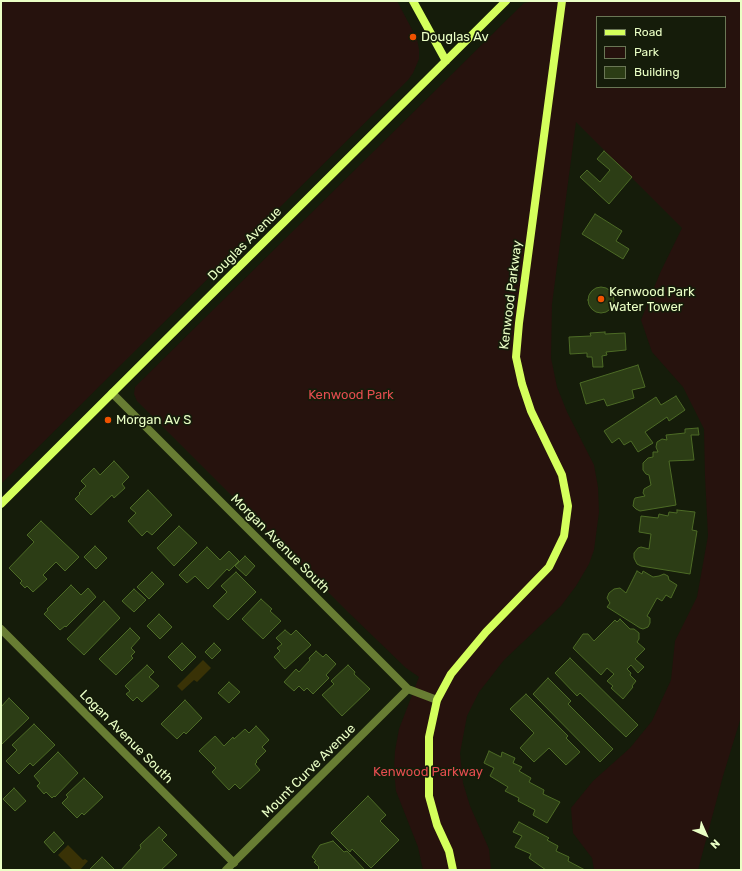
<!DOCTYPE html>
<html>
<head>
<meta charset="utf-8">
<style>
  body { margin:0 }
  #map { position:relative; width:742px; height:871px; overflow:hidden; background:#151c0a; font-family:Rubik,sans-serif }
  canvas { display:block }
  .frame { position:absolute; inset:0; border:2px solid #eaffc5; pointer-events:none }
  .legend { position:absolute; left:596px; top:16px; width:130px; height:72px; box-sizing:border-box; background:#151c0a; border:1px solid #6a7755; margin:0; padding:5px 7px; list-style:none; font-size:12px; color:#eaffc5 }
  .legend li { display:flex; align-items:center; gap:8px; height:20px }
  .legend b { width:20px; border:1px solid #6a7755 }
  .north { position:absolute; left:686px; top:815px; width:40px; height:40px; -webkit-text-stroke:3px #151c0a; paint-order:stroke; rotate:135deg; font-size:11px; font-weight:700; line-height:16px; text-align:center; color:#eaffc5 }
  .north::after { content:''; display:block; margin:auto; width:14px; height:18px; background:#eaffc5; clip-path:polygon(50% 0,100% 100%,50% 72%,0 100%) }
</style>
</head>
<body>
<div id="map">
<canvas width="742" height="871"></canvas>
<div class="frame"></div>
<ul class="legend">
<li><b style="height:5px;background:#d4ff5c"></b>Road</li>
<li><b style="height:11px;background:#26120d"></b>Park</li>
<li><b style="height:11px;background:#2c3d15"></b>Building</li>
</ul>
<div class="north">N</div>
</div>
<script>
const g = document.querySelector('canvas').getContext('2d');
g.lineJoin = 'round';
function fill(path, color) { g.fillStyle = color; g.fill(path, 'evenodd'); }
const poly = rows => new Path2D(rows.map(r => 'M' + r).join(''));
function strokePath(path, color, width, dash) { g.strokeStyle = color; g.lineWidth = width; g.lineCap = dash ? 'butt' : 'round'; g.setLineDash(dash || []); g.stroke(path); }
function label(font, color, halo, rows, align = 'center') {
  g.font = font + ' Rubik,sans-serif'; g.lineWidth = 3.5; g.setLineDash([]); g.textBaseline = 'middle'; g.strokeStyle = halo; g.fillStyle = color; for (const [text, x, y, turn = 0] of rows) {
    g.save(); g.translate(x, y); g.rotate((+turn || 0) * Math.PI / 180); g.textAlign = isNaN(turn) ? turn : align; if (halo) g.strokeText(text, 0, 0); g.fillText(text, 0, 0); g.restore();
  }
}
const green = poly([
  [1,1,397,1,417,39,419,49,419,59,413,73,408,80,1,484],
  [535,1,741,1,741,717,723,776,698,870,594,870,592,858,573,833,571,808,593,781,630,748,652,721,671,680,675,641,697,597,708,536,705,476,704,429,683,387,652,352,641,320,660,273,682,228,576,122,552,304,551,358,557,387,567,412,594,465,598,487,599,512,594,550,589,564,576,586,561,606,504,660,479,692,467,716,460,753,463,783,470,806,489,849,491,870,423,870,418,847,396,791,394,770,395,751,399,729,419,677,406,668,349,613,137,401,134,394,135,387,524,3],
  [597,17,725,17,725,87,597,87]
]);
const water = poly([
  [203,660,211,668,197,682,194,680,182,691,177,686],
  [68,845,83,860,85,859,88,861,80,870,73,870,58,855]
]);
const building = poly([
  [604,151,632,177,609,204,580,177,587,170,600,182,610,170,597,159,604,151],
  [595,214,622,231,616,241,629,249,623,259,582,234,595,214],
  '588 300a13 13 0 1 1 26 0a13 13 0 1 1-26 0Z',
  [605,332,605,334,625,333,626,350,606,352,607,355,602,356,603,367,593,367,592,357,587,357,587,353,570,354,569,337,591,336,590,333,605,332],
  [638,365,645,387,632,390,634,398,607,406,604,399,586,404,580,383,638,365],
  [676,396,685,410,669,421,667,417,645,432,653,443,638,452,631,441,624,445,619,438,612,443,604,431,656,397,661,405,676,396],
  [698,428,699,435,691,435,694,460,669,461,676,505,640,511,636,509,633,506,634,500,635,498,645,496,643,493,644,489,651,485,649,475,646,474,643,470,643,463,648,458,653,457,653,452,658,452,656,447,657,442,662,439,667,440,666,435,685,433,685,429,698,428],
  [114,461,129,477,122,484,125,488,114,498,112,495,91,515,75,499,80,494,79,493,86,486,81,481,94,468,100,475,114,461],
  [148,490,172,515,152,535,147,531,142,536,128,521,136,513,130,508,148,490],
  [677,510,695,512,692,530,697,531,690,574,641,566,637,564,634,558,634,553,638,548,641,547,649,549,651,534,639,532,641,516,658,518,659,514,668,516,669,512,677,513,677,510],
  [41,521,79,557,65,571,56,562,43,575,47,579,33,592,27,586,25,588,20,583,22,581,9,568,34,542,27,535,41,521],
  [179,526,197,543,174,566,157,548,179,526],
  [95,546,107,558,96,569,84,557,95,546],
  [207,547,220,560,229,551,239,561,229,571,227,569,208,589,195,576,187,583,179,575,207,547],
  [245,556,255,566,246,576,235,566,245,556],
  [637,571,642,574,643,571,653,577,659,576,664,574,668,576,669,580,677,585,671,598,666,595,662,601,657,598,647,616,650,618,650,623,648,627,643,629,640,628,607,607,610,603,607,598,609,593,614,589,620,588,626,593,637,571],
  [152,572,164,584,149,599,137,587,152,572],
  [236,572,256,592,228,620,213,606,227,592,221,586,236,572],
  [71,585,81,595,88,588,96,597,66,627,65,626,60,630,44,614,48,610,47,609,71,585],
  [134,589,146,600,134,612,122,601,134,589],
  [261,599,272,609,270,611,281,621,263,639,242,619,261,599],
  [104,601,120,618,84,655,67,639,104,601],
  [159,614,172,627,160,639,147,626,159,614],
  [620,619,630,629,634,629,639,633,639,639,637,642,645,649,635,659,644,667,638,673,631,665,627,669,631,673,630,675,636,681,632,686,633,687,623,699,611,688,613,686,607,681,614,674,607,668,601,675,573,648,583,634,588,634,594,641,615,620,617,622,620,619],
  [130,628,140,638,131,648,135,652,131,656,133,658,116,675,99,659,130,628],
  [285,630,291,635,296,630,311,645,285,669,274,657,280,651,277,648,282,644,276,638,285,630],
  [182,643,196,657,182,671,168,657,182,643],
  [214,643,221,650,212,659,205,652,214,643],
  [316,651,323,657,326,654,336,664,326,675,329,678,313,694,307,688,304,691,299,686,294,691,284,682,296,669,299,672,310,660,309,658,316,651],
  [570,658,638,725,626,737,580,693,577,696,555,673,570,658],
  [147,665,154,672,149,677,159,686,142,702,137,697,133,701,126,694,130,691,125,686,147,665],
  [348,665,355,672,354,674,370,689,342,716,322,695,334,684,331,681,348,665],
  [548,678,571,701,568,704,613,749,600,762,533,694,548,678],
  [229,682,240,692,229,703,218,693,229,682],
  [526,694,568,736,566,738,580,752,566,765,549,748,534,762,520,748,534,733,510,709,526,694],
  [9,698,29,718,1,745,1,707,9,698],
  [185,700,202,718,186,734,184,732,177,739,161,724,185,700],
  [34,724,55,745,33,766,30,763,19,774,6,761,17,750,12,745,34,724],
  [256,726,269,740,262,747,266,751,256,761,257,762,255,764,260,770,240,789,235,784,229,790,212,772,216,768,199,751,215,736,224,746,233,737,234,739,245,729,249,733,256,726],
  [489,751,501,757,502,752,515,758,513,763,522,767,519,771,531,778,529,782,544,790,543,794,560,802,547,823,533,815,535,810,518,801,519,798,505,791,508,787,490,776,494,768,484,763,489,751],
  [58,752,78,773,55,797,54,796,52,798,46,792,44,794,37,786,40,783,34,776,58,752],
  [84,778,103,797,84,815,82,813,77,818,62,803,68,797,66,795,84,778],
  [14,788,26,801,15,811,3,799,14,788],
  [368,796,386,815,380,821,399,840,371,868,352,849,350,852,331,833,368,796],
  [519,822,549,838,547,840,558,846,556,851,569,857,568,861,585,870,546,870,529,858,531,854,515,847,522,836,513,832,519,822],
  [159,827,167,835,162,840,177,855,161,870,121,870,141,848,140,845,159,827],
  [54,832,64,843,54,853,44,842,54,832],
  [333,841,344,852,347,851,365,870,320,870,318,868,319,867,314,862,316,861,312,857,320,845,333,841],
  [102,857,115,870,89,870,102,857]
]);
const street = poly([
  [112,393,408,689,437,700],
  [1,629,234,863],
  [226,870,408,689]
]);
const secondary = poly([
  [413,1,446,61],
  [1,504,506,1],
  [453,870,449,851,437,825,429,796,429,737,437,700,451,674,486,632,549,567,564,536,568,506,562,475,531,411,522,384,516,357,519,323,562,1]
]);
const markers = [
  [413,37,4,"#f05200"],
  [601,299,4,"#f05200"],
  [108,420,4,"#f05200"]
];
const poiNames = [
  ["Douglas Av",421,37],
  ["Kenwood Park",609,292],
  ["Water Tower",609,307],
  ["Morgan Av S",116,420]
];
const streetNames = [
  ["Douglas Avenue",245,244,-45],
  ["Kenwood Parkway",511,295,-83],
  ["Morgan Avenue South",280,544,45],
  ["Logan Avenue South",126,737,45],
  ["Mount Curve Avenue",309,771,-45]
];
const parkNames = [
  ["Kenwood Park",351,395],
  ["Kenwood Parkway",428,772]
];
fill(green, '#26120d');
fill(water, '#393206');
fill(building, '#2c3d15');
strokePath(building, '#4d6b26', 1);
strokePath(street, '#687d33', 8);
strokePath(secondary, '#d4ff5c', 8);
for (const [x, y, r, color] of markers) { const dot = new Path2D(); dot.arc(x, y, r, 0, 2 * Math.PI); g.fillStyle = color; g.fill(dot); strokePath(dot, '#151c0a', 1.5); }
label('13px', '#eaffc5', '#151c0a', poiNames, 'left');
label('13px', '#eaffc5', '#151c0a', streetNames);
label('13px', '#e34d4f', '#151c0a', parkNames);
</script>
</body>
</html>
